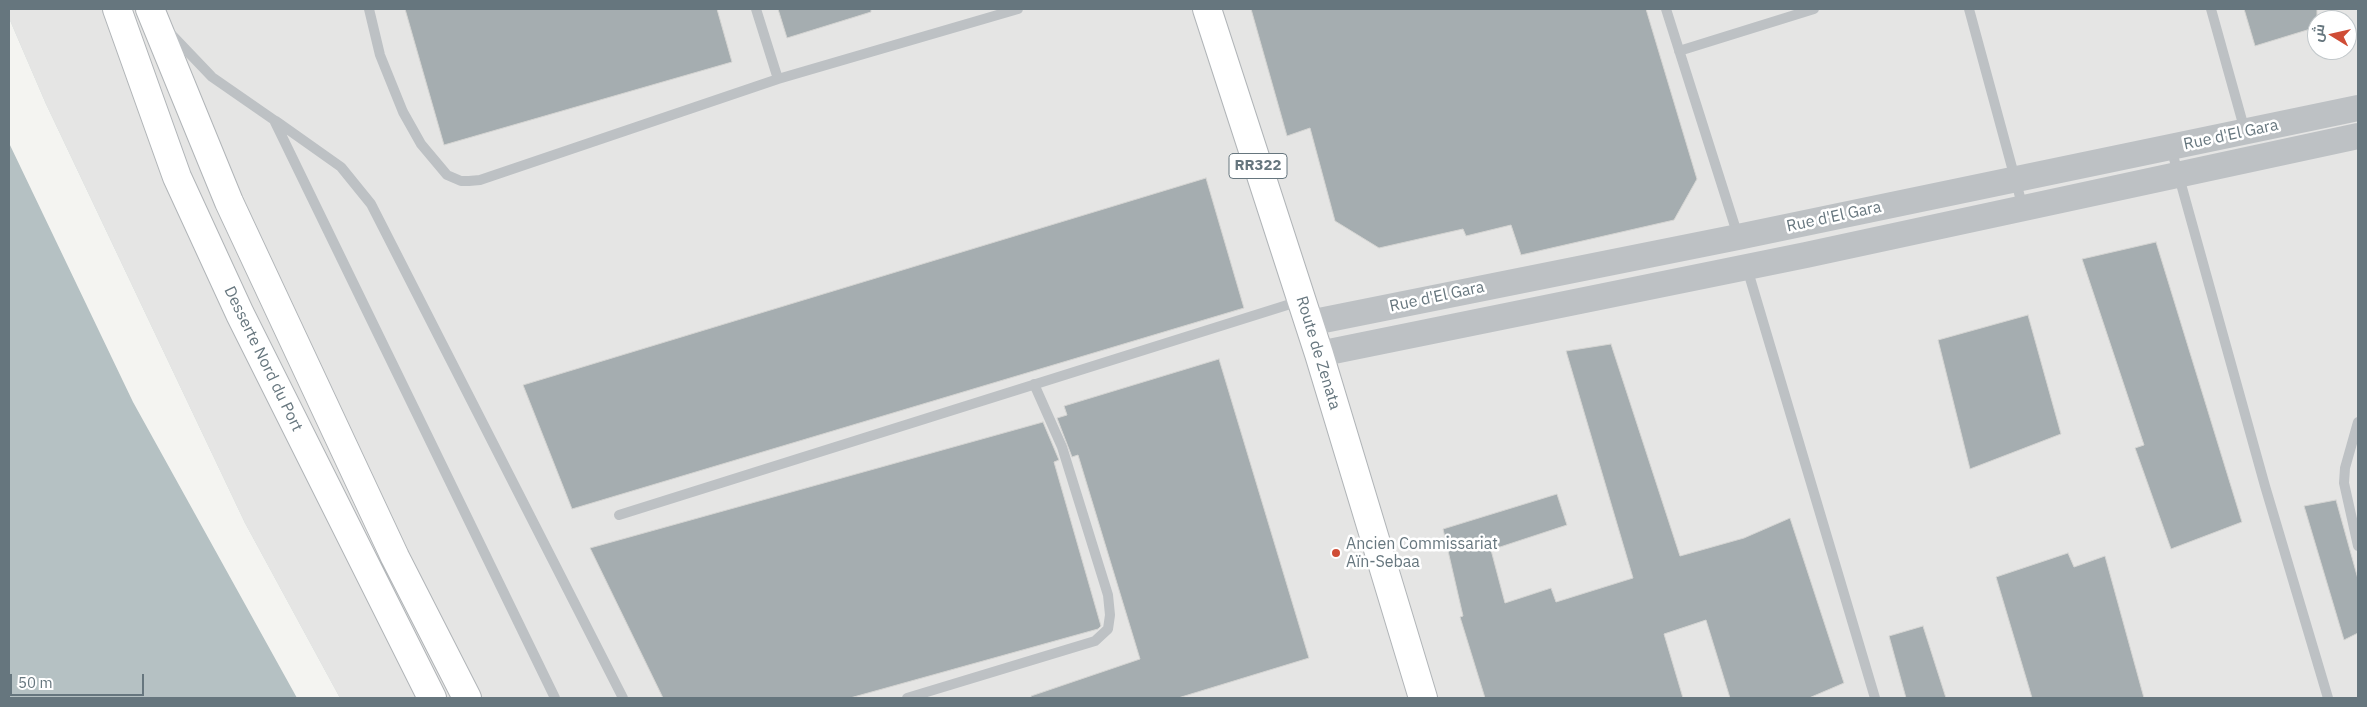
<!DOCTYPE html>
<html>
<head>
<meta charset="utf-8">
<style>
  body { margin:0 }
  #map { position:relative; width:2367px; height:707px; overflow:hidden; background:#f4f4f1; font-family:"IBM Plex Sans",Cairo,sans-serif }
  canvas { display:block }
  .frame { position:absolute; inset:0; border:10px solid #66767e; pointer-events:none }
  .north { position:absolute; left:2307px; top:10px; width:50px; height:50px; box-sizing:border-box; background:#fff; border:1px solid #c2c8cb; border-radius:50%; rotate:279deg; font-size:14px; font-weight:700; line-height:20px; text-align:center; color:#66767e }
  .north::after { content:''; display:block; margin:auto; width:18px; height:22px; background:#cf4d36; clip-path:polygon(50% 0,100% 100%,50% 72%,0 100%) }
  .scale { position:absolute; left:10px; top:674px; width:134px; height:22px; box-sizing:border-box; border:2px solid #66767e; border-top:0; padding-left:6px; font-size:15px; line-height:18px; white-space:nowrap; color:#66767e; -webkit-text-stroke:4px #fff; paint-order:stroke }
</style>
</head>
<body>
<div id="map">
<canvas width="2367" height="707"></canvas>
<div class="frame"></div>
<div class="north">ش</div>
<div class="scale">50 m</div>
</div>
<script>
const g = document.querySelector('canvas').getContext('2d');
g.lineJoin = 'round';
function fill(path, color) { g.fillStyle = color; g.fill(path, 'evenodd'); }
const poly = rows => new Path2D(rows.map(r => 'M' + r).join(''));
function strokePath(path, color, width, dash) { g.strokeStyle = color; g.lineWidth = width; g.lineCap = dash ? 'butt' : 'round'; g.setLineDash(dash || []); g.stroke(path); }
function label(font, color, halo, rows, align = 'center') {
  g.font = font + ' "IBM Plex Sans",sans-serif'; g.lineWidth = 5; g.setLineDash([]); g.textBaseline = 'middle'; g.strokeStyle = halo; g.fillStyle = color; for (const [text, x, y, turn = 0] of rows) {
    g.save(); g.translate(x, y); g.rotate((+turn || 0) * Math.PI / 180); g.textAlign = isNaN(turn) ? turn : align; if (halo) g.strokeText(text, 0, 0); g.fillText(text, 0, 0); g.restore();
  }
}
const built = poly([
  [9,9,2358,9,2358,698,340,698,245,523,46,104,9,18],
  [2317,20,2347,20,2347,50,2317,50]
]);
const water = poly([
  [9,18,46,104,245,523,340,698,9,698]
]);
const pier = poly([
  [9,18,46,104,245,523,340,698,297,698,133,402,9,143]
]);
const building = poly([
  [405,9,717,9,732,62,444,145,405,9],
  [778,9,871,9,871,12,787,38,778,9],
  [1251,9,1646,9,1697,179,1674,220,1521,255,1511,225,1466,236,1463,229,1379,248,1335,221,1310,128,1287,136,1251,9],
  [2244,9,2317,9,2317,27,2255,46,2244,9],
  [1206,178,1244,308,572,509,523,385,1206,178],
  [2156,242,2242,522,2171,549,2135,448,2144,445,2082,259,2156,242],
  [2028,315,2061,434,1970,469,1938,340,2028,315],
  [1611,344,1680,556,1744,538,1790,518,1844,683,1809,698,1730,698,1706,620,1664,634,1683,698,1485,698,1460,617,1463,616,1443,529,1557,494,1567,525,1491,550,1505,603,1551,588,1556,602,1633,578,1566,351,1611,344],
  [1219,359,1309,658,1178,698,1031,698,1031,696,1140,659,1078,455,1072,457,1057,418,1067,415,1064,406,1219,359],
  [1043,422,1059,460,1054,462,1101,626,1098,629,850,698,663,698,590,548,1043,422],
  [2336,500,2358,579,2358,633,2344,640,2304,506,2336,500],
  [2068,553,2074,567,2105,556,2144,698,2032,698,1996,577,2068,553],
  [1923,626,1946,698,1906,698,1889,636,1923,626]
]);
const service = poly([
  [369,9,380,55,403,112,421,144,447,175,461,181,469,181,480,180,778,79,1018,9],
  [756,9,778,79],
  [1666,9,1738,236],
  [1969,9,2023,208],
  [2211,9,2245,131],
  [170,33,212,77,274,120,555,698],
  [1679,51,1814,9],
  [276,121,341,167,371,204,623,698],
  [2171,148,2265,486,2328,698],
  [1747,268,1875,698],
  [2358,422,2345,468,2344,483,2358,546],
  [619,515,1300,301],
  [907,698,1095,641,1108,629,1110,615,1108,595,1062,447,1034,384]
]);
const tertiary = poly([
  [1309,323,1738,237,2358,108],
  [1319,354,1806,255,2358,136]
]);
const primary = poly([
  [117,9,177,177,240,314,432,698],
  [150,9,229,202,395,557,467,698],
  [1207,9,1319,354,1423,698]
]);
const markers = [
  [1336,553,5,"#cf4d36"]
];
const shields = [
  [1258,166,58]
];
const shieldNames = [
  ["RR322",1258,166]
];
const streetNames = [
  ["Rue d'El Gara",2231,135,-12],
  ["Rue d'El Gara",1834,217,-12],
  ["Rue d'El Gara",1437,297,-12],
  ["Route de Zenata",1318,353,73],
  ["Desserte Nord du Port",263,359,64]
];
const poiNames = [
  ["Ancien Commissariat",1346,544],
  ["Aïn-Sebaa",1346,562]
];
fill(built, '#e5e5e4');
fill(water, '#b5c1c3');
fill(pier, '#f4f4f1');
fill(building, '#a5adb0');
strokePath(building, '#d5d5d3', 1);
strokePath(primary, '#b1b5b8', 30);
strokePath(service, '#bdc1c4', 10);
strokePath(tertiary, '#bdc1c4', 26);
strokePath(primary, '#fff', 28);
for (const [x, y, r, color] of markers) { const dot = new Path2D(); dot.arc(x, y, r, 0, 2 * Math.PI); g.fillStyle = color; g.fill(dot); strokePath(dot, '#fff', 2); }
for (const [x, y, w] of shields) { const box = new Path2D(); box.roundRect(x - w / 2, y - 12.5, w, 25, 4); g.fillStyle = '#fff'; g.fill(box); strokePath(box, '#66767e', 1); }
label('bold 15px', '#66767e', null, shieldNames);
label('16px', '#66767e', '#fff', streetNames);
label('16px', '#66767e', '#fff', poiNames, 'left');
</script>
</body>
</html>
